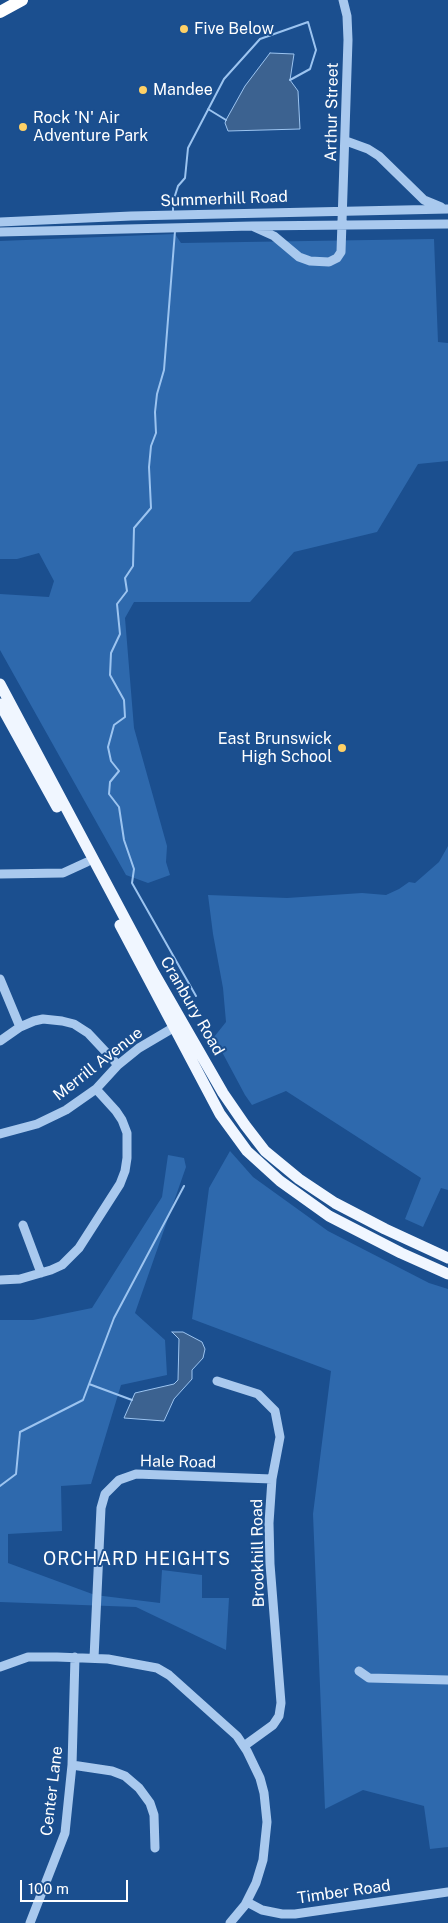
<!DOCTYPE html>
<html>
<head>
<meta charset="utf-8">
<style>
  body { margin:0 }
  #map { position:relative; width:448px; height:1923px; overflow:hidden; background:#1b4f8f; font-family:"Public Sans",sans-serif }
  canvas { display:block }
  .scale { position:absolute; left:20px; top:1880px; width:108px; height:22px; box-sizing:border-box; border:2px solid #fff; border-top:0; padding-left:6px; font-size:15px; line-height:18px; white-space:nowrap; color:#fff; -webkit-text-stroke:4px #1b4f8f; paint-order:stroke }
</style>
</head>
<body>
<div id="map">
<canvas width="448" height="1923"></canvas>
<div class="scale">100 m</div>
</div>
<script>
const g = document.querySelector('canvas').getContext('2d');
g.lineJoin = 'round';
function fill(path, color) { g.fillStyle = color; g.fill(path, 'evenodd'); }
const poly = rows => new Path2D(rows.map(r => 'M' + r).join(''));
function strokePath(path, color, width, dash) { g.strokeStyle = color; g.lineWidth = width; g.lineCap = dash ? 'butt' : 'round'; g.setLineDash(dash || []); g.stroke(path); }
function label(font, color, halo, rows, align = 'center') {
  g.font = font + ' "Public Sans",sans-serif'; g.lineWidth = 4; g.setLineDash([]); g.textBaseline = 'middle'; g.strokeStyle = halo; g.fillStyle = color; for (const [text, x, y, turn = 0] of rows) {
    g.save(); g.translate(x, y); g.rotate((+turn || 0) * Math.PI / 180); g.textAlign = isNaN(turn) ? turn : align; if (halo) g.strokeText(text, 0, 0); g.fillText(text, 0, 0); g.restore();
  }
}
const green = poly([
  [175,234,181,243,434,239,438,342,448,343,448,461,418,464,377,532,294,552,250,602,134,602,125,618,134,728,167,846,166,862,170,875,148,883,126,875,0,650,0,594,49,597,54,581,39,553,17,559,0,559,0,241],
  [448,846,448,1190,441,1188,423,1227,405,1219,421,1178,286,1091,252,1105,245,1095,214,1037,226,1022,223,988,213,934,208,895,287,898,362,893,386,895,399,889,409,882,415,883,439,862],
  [230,1151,253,1177,328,1231,429,1283,448,1289,448,1847,430,1849,424,1806,363,1790,325,1809,313,1514,331,1371,192,1319,209,1188],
  [168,1155,184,1158,186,1167,135,1313,165,1340,167,1375,121,1385,91,1484,61,1486,62,1531,8,1534,8,1563,95,1595,160,1603,162,1570,202,1575,202,1598,229,1598,226,1650,136,1607,0,1602,0,1320,33,1320,92,1308,162,1197]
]);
const water = poly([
  [270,53,294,54,290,80,298,91,300,129,228,131,225,123,226,120,245,86,270,53],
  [172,1332,183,1332,202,1342,205,1349,203,1358,192,1370,192,1379,174,1399,164,1421,124,1418,135,1393,174,1384,178,1380,179,1339,172,1332]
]);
const stream = poly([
  [208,109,226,120],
  [173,212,173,202,178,186,185,178,188,148,224,79,260,39,308,22,316,50,310,69,290,80],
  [175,231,164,370,157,394,155,412,156,433,151,446,149,467,151,508,134,528,133,566,125,578,127,591,117,604,120,634,111,653,110,675,124,700,125,717,114,725,108,747,111,761,119,771,110,782,109,794,119,807,124,840,134,869,132,883,196,996],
  [89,1384,132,1400],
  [0,1486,16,1474,20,1432,83,1400,114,1318,184,1186]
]);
const minor = poly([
  [346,141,368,149,379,156,424,200,441,207],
  [0,222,131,216,448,209],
  [254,227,274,236,299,257,310,261,329,262,337,258,341,252,348,40,347,16,343,0],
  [0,232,252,226,448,224],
  [0,874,63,873,87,862],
  [0,979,20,1027],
  [0,1041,20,1027,34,1021,43,1019,62,1021,74,1024,88,1033,118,1065],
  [0,1134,37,1124,66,1110,96,1089,118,1065,139,1048,178,1025],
  [23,1225,41,1273],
  [0,1280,20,1279,51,1270,62,1265,79,1248,120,1184,125,1171,127,1158,127,1133,122,1120,116,1111,96,1089],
  [217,1381,258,1394,275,1411,280,1437,272,1479,269,1523,270,1564,281,1703,279,1716,273,1725,244,1746],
  [94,1658,101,1508,105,1494,119,1480,136,1474,272,1479],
  [0,1667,28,1657,57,1657,108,1659,157,1668,169,1675,237,1736,247,1751,260,1778,264,1793,267,1822,263,1860,256,1883,245,1905,230,1923],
  [359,1671,369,1678,448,1680],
  [72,1765,112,1771,125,1776,139,1788,150,1803,154,1815,155,1848],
  [247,1902,262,1910,282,1914,295,1914,448,1892],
  [30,1923,65,1833,72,1765,75,1657]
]);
const major = poly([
  [0,684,154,973,223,1093,245,1125,265,1151,299,1179,335,1203,385,1229,448,1258],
  [0,704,57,807],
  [120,925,220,1114,247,1151,280,1181,329,1216,401,1253,448,1274]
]);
const highway = poly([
  [0,12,22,0]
]);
const markers = [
  [184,29,5,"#ffd166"],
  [143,90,5,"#ffd166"],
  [23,127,5,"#ffd166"],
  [342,748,5,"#ffd166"]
];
const poiNames = [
  ["Five Below",194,29],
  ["Mandee",153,90],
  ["Rock 'N' Air",33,118],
  ["Adventure Park",33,136],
  ["East Brunswick",332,739,"right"],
  ["High School",332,757,"right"]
];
const streetNames = [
  ["Arthur Street",332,112,-89],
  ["Summerhill Road",224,199,-2],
  ["Cranbury Road",192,1006,60],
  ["Merrill Avenue",98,1064,-38],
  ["Hale Road",178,1462,1],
  ["Brookhill Road",258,1553,-91],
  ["Center Lane",52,1791,-83],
  ["Timber Road",344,1892,-8]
];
const neighbourhoodNames = [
  ["ORCHARD HEIGHTS",137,1559]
];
fill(green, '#2e69ad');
fill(water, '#3c6290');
strokePath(water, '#9cc4f0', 1);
strokePath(stream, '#9cc4f0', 2);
strokePath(minor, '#a9c9ee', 9);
strokePath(major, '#f0f6ff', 11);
strokePath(highway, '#fff', 12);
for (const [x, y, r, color] of markers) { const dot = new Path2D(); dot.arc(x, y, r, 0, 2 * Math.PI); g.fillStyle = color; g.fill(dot); strokePath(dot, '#1b4f8f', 2); }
label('16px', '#fff', '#1b4f8f', poiNames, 'left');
label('16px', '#fff', '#1b4f8f', streetNames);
g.letterSpacing = '1px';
label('18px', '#fff', '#1b4f8f', neighbourhoodNames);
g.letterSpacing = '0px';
</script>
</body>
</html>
